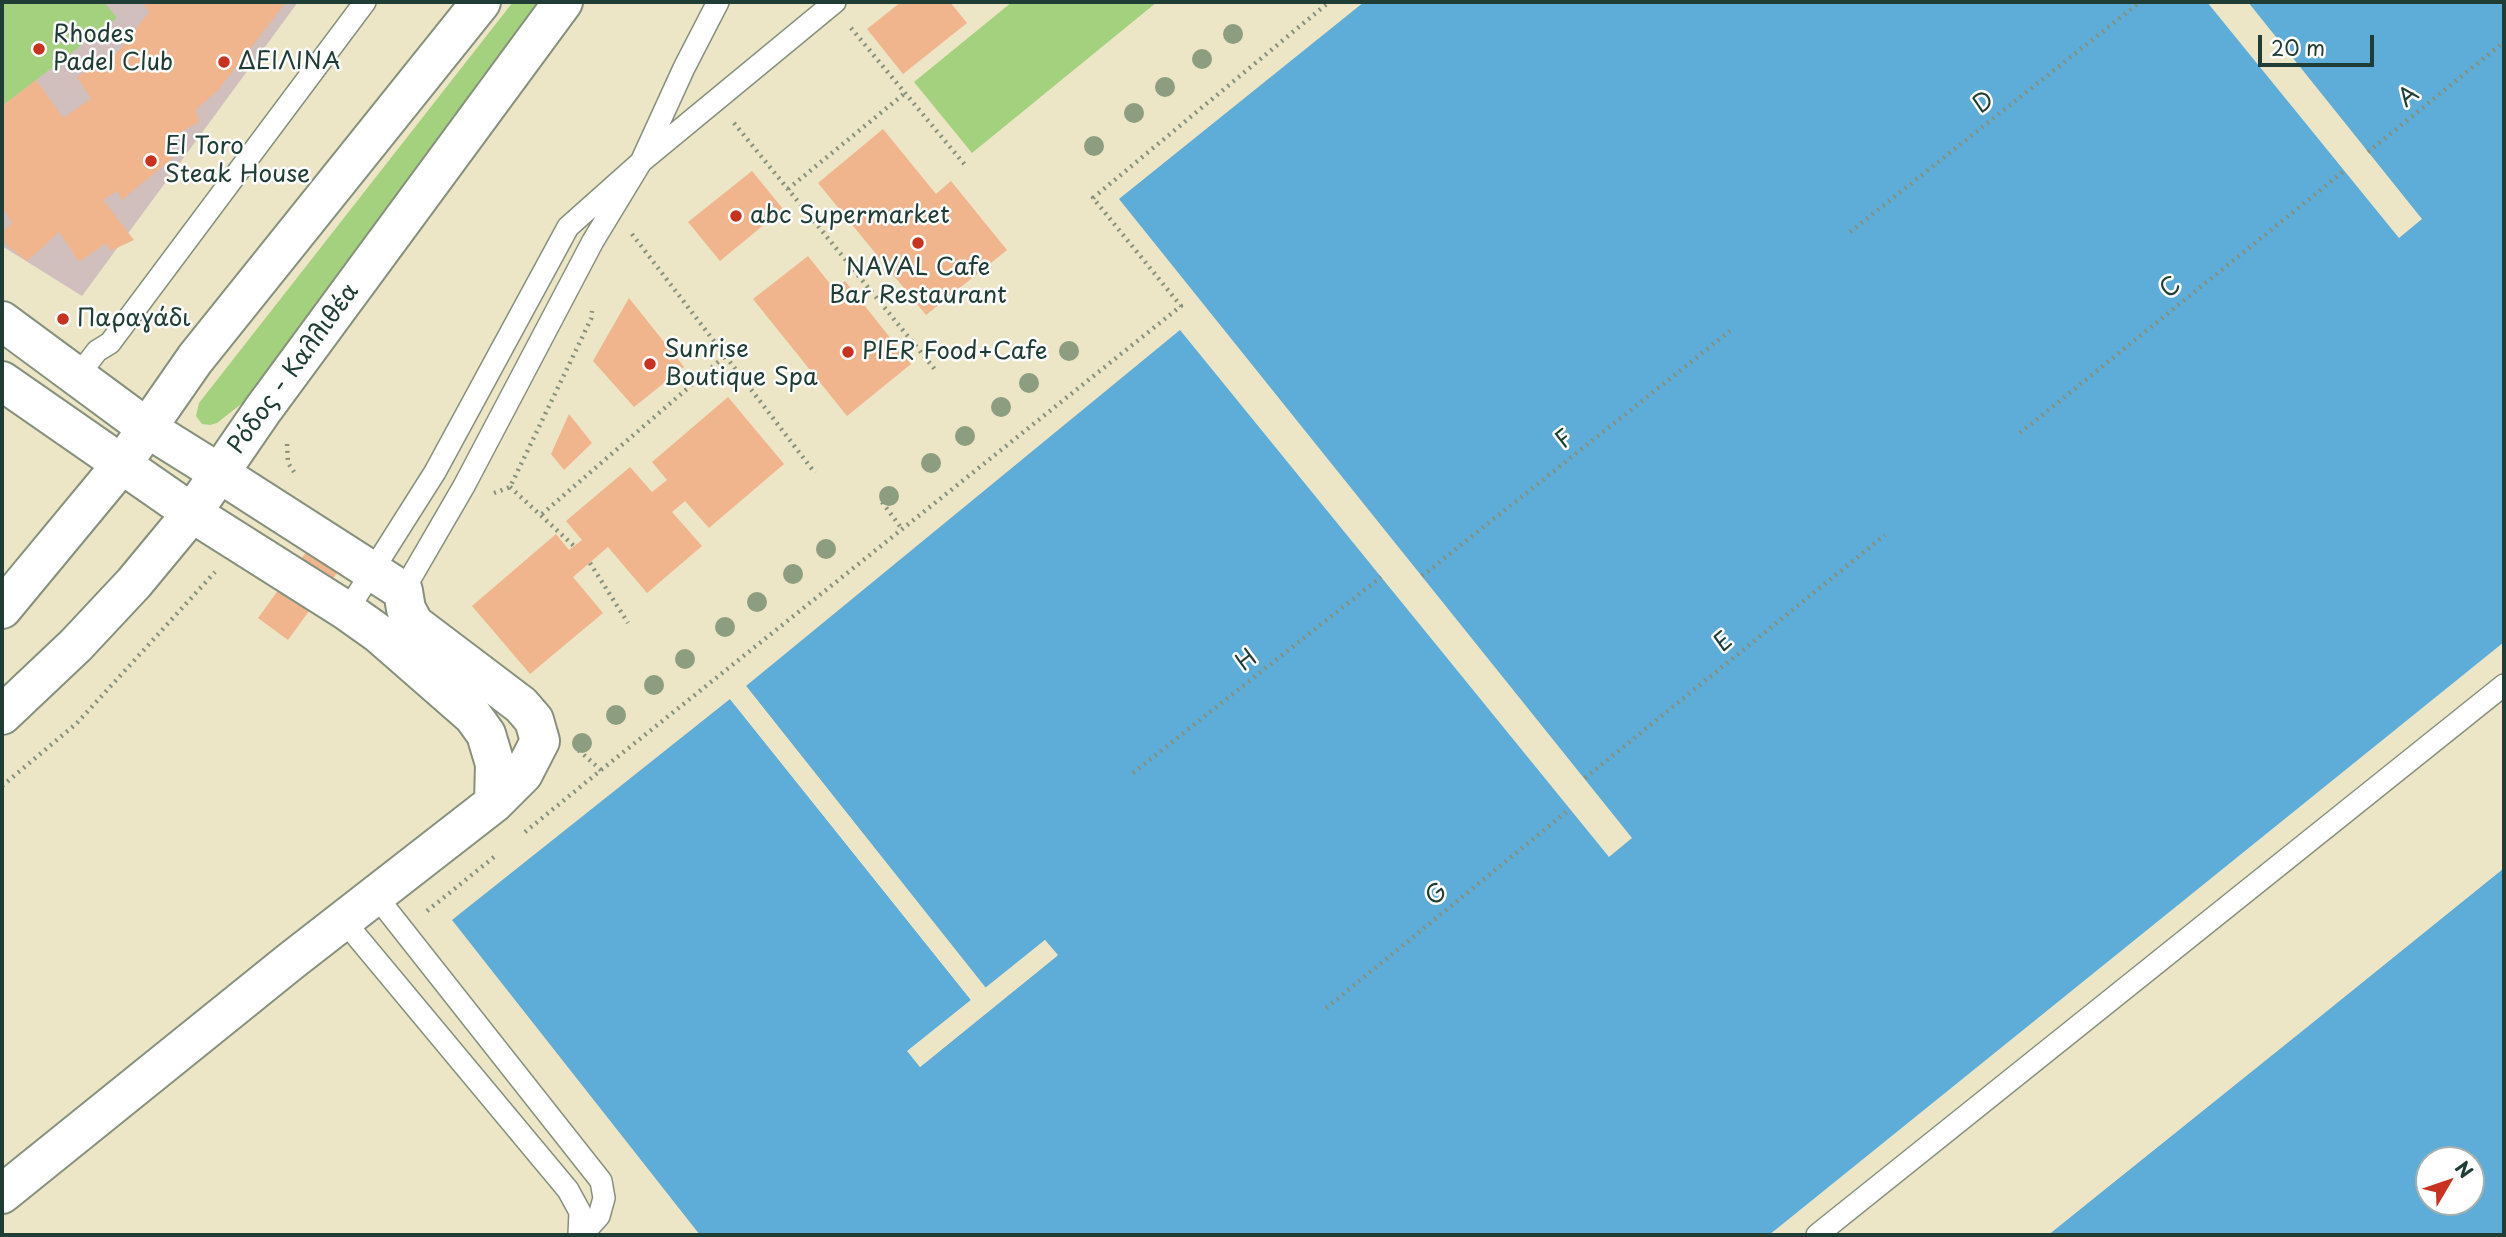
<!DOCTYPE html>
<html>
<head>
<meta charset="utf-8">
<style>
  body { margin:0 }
  #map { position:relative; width:2506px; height:1237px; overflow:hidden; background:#ece5c6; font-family:"Playpen Sans",sans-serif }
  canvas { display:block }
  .frame { position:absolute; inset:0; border:4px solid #1f3d34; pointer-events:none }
  .north { position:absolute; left:2415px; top:1146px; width:70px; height:70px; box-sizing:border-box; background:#fff; border:2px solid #a5b1ae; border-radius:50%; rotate:51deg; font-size:19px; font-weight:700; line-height:28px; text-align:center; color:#1f3d34 }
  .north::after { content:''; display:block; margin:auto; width:24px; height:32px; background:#c8321e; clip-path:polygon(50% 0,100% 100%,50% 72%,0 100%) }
  .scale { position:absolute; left:2258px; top:35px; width:116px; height:32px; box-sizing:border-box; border:4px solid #1f3d34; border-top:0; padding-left:9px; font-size:21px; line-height:24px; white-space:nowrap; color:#1f3d34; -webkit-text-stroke:5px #fff; paint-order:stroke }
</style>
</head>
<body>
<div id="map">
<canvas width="2506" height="1237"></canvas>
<div class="frame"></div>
<div class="north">N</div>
<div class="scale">20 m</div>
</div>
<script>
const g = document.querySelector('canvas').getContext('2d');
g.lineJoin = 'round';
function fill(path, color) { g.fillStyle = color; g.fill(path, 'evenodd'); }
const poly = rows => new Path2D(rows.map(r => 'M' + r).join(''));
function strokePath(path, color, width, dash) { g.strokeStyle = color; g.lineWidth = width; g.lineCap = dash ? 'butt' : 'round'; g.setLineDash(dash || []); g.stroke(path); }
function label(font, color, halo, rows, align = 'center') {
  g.font = font + ' "Playpen Sans",sans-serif'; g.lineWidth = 5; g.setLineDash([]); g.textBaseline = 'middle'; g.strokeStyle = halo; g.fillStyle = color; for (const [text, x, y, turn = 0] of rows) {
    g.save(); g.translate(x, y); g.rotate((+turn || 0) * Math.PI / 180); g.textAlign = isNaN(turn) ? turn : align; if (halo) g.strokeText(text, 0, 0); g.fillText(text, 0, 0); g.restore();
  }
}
const industrial = poly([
  [2,2,298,2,82,296,2,246]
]);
const green = poly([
  [2,2,104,2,117,18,2,106],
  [513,2,541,2,250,397,217,423,210,425,202,424,196,416,199,403],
  [1012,2,1157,2,972,153,914,82]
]);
const water = poly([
  [1364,2,2207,2,2399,238,2422,219,2248,2,2504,2,2504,642,1769,1235,700,1235,452,920,730,699,971,1000,908,1051,920,1067,1057,956,1045,940,986,988,746,686,1180,330,1609,857,1632,838,1119,199],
  [2504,868,2504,1235,2048,1235,2311,1024],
  [2429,1160,2471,1160,2471,1202,2429,1202]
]);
const pier = poly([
  [746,686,985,988,1045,940,1058,955,920,1067,907,1051,971,1000,730,699,732,697,974,998,973,1003,912,1052,921,1062,1053,955,1045,945,988,991,983,991,743,688],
  [2504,864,2504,868,2048,1235,2045,1235]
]);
const building = poly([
  [143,2,286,2,219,89,196,110,199,122,166,140,175,156,122,200,117,191,103,200,134,240,110,251,106,243,79,262,59,232,27,261,2,241,2,233,12,223,2,206,2,106,36,80,63,118,91,99,77,77,120,50,149,12],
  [901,2,950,2,967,23,903,74,867,29],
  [883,129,936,194,951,181,1007,250,926,315,818,183],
  [752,171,783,209,720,261,688,222],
  [808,256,834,289,845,281,911,364,847,416,753,299],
  [629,298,684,367,634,407,593,361],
  [728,397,784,464,709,528,685,501,672,512,702,546,647,593,608,547,573,577,603,613,530,674,472,606,556,534,569,550,582,540,566,521,630,467,652,492,667,480,652,462],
  [569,414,592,443,564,470,551,454],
  [309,548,339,570,288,640,258,618]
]);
const path = poly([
  [851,28,965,165],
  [734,123,937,372],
  [2368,152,2504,42],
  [788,189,905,93],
  [1850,232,2140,2],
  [632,234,815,473],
  [2020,433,2344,171],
  [287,444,288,463,294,472],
  [510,487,574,546],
  [494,493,510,487,591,319,592,311],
  [882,502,902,529],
  [542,514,725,356],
  [590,563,628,623],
  [1422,576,1730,331],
  [601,770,1181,306,1093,198,1329,2],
  [1133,773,1381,577],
  [1585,778,1885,535],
  [2,786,77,723,215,572],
  [525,832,601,770,576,748],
  [427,911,494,857],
  [1326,1008,1570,809]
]);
const service = poly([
  [77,377,97,351,110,343,365,2],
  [399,598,464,486,593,241,641,162,684,68,718,2],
  [347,611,435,472,568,227,641,162,835,2],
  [376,896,601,1181,604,1198,599,1216,582,1235],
  [344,921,568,1190,580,1212,579,1235],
  [1817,1235,2504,685]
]);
const minor = poly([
  [192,513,347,611,378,633,473,716,486,734,495,764,494,803],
  [2,1194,291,961,494,803,523,774,540,741,534,720,521,705,414,624,406,609,403,591,219,473]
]);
const tertiary = poly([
  [2,321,147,428,219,473],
  [2,381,192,513]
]);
const secondary = poly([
  [2,609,122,464,195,359,481,2],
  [2,715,76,645,134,583,192,513,262,411,563,2]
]);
const trees = [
  [1233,34],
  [1202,59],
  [1165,87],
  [1134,113],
  [1094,146],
  [1069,351],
  [1029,383],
  [1001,407],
  [965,436],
  [931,463],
  [889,496],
  [826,549],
  [793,574],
  [757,602],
  [725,627],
  [685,659],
  [654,685],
  [616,715],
  [582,743]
];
const markers = [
  [39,49,7,"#c8321e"],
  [224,62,7,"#c8321e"],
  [151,161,7,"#c8321e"],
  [736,216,7,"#c8321e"],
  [918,243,7,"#c8321e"],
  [63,319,7,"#c8321e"],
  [848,352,7,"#c8321e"],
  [650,364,7,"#c8321e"]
];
const poiNames = [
  ["Rhodes",53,35],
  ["Padel Club",53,63],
  ["ΔΕΙΛΙΝΑ",238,62],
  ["El Toro",165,147],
  ["Steak House",165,175],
  ["abc Supermarket",750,216],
  ["NAVAL Cafe",918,268,"center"],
  ["Bar Restaurant",918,296,"center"],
  ["Παραγάδι",77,319],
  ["Sunrise",664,350],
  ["Boutique Spa",664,378],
  ["PIER Food+Cafe",862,352]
];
const streetNames = [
  ["A",2409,97,-39],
  ["D",1984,103,-38],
  ["C",2171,288,-39],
  ["Ρόδος - Καλλιθέα",294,369,-54],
  ["F",1565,440,-39],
  ["E",1724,643,-39],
  ["H",1247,661,-38],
  ["G",1437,895,-39]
];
fill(industrial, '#d1bfbd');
fill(green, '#a4d17e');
fill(water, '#5eacd8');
fill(pier, '#ece5c6');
fill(building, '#f0b58d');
strokePath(service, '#86917d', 24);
strokePath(minor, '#86917d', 42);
strokePath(tertiary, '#86917d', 42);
strokePath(secondary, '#86917d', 42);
strokePath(path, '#86917d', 4.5, [2, 5]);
strokePath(service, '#fff', 21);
strokePath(minor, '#fff', 38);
strokePath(tertiary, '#fff', 38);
strokePath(secondary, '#fff', 38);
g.fillStyle = '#8d9d80';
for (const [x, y] of trees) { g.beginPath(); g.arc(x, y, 10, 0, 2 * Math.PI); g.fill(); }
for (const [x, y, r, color] of markers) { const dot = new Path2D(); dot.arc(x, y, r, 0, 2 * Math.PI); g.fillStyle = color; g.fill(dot); strokePath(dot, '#fff', 2.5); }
label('24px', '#1f3d34', '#fff', poiNames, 'left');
label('24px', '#1f3d34', '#fff', streetNames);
</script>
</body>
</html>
